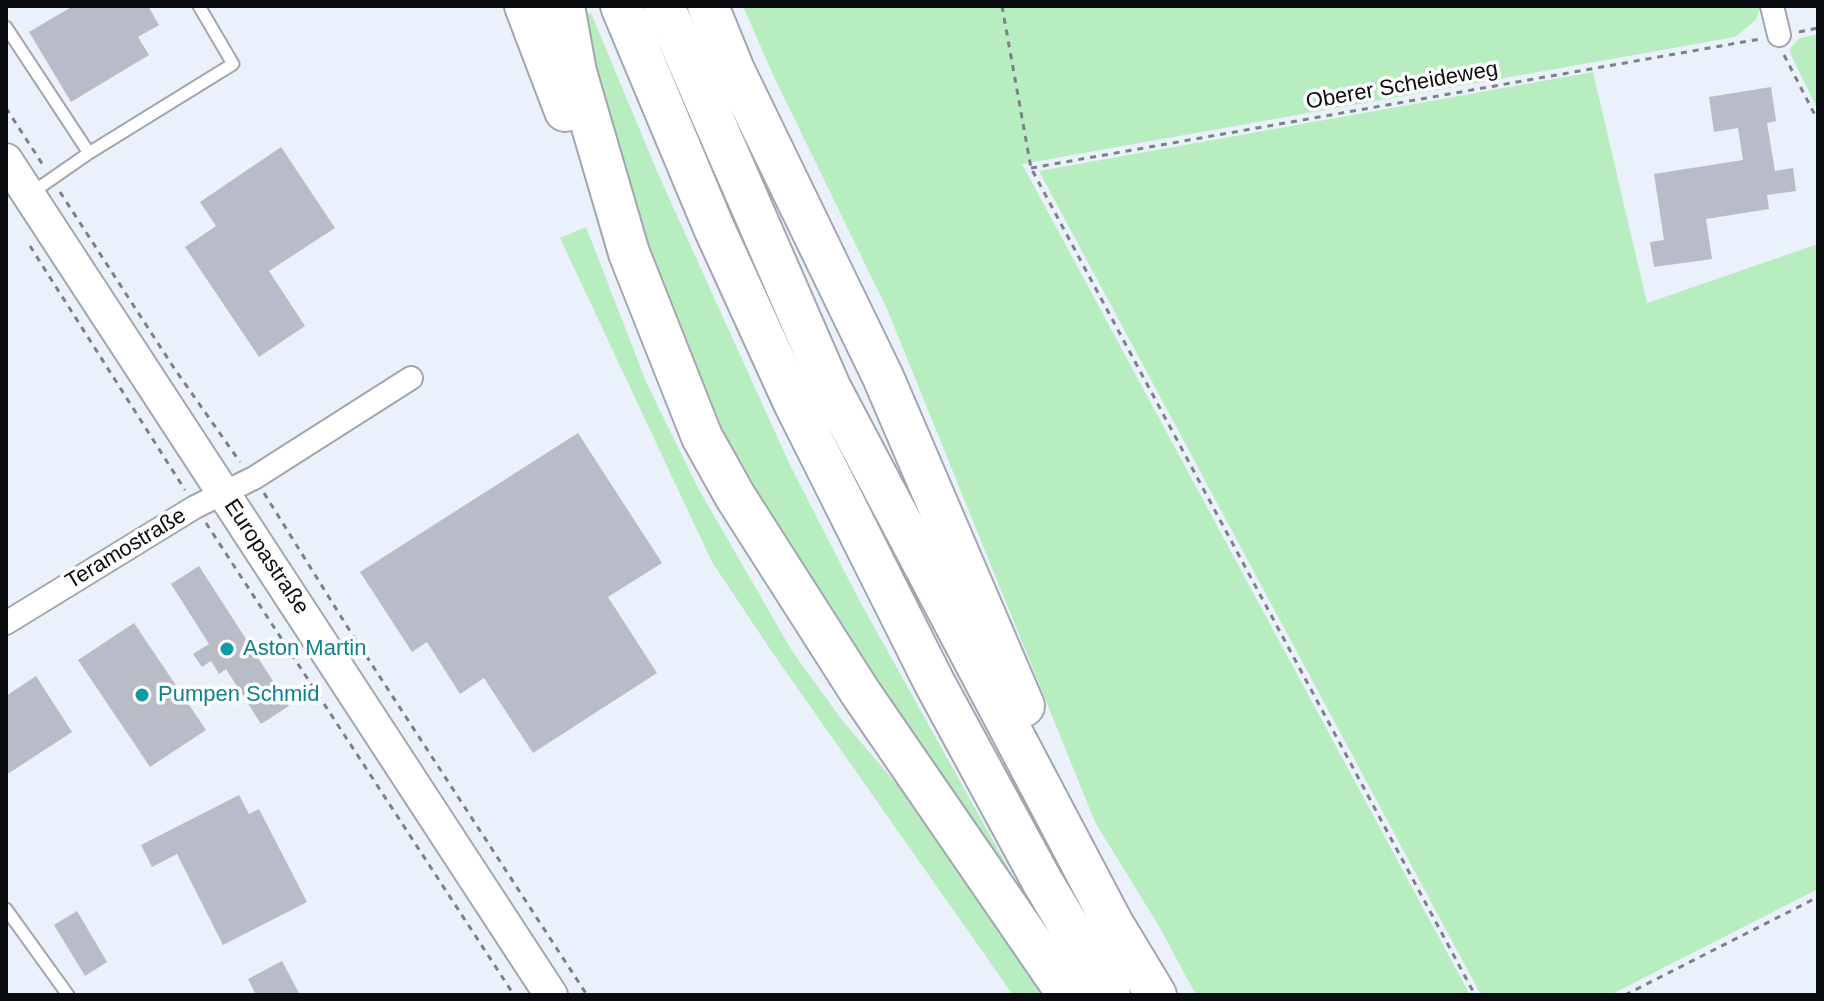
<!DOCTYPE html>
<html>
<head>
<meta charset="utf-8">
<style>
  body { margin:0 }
  #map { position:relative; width:1824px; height:1001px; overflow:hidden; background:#ebf1fb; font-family:Helvetica,sans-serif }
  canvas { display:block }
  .frame { position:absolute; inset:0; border:8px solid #0b0c10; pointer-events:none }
</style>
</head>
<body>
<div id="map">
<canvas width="1824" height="1001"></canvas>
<div class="frame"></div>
</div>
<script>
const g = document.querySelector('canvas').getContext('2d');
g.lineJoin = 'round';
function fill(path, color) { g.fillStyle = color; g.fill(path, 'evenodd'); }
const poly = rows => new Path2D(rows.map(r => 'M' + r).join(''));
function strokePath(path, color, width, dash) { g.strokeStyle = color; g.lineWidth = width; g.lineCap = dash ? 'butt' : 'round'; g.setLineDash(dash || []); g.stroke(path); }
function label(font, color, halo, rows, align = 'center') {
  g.font = font + ' Helvetica,sans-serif'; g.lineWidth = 7; g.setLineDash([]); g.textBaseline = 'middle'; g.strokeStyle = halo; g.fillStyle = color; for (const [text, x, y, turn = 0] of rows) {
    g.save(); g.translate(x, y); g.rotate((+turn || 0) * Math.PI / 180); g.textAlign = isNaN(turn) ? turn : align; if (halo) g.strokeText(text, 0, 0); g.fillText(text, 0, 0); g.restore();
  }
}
const green = poly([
  [743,6,1760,6,1756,20,1735,37,1022,164,1470,995,1196,995,1160,928,1095,822,887,309,774,77],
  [591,13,659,176,790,465,858,598,1035,916,789,554,707,408,624,182,583,15],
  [1818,34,1818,110,1790,53,1791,47,1800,38],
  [1593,72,1647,303,1818,244,1818,889,1610,995,1481,995,1039,171],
  [586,227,647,384,698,488,792,651,842,720,922,814,1049,995,1013,995,772,652,712,562,560,238]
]);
const building = poly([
  [73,6,148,6,159,25,138,37,149,55,71,102,29,32],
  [1771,87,1776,121,1767,123,1775,171,1793,168,1796,191,1767,195,1769,209,1706,219,1712,259,1654,267,1650,242,1664,240,1654,174,1743,160,1738,128,1714,132,1709,97],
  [281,147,335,228,269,271,305,326,259,357,185,247,216,226,200,202],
  [578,433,662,563,608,597,657,673,533,753,484,678,460,694,427,642,412,652,360,572],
  [199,566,289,706,261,724,226,669,219,674,211,661,202,667,193,654,209,644,171,584],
  [134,623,206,730,150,767,78,660],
  [36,676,72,732,6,775,6,696],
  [239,795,249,814,259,809,307,902,223,945,177,854,152,867,141,845],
  [77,911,107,962,85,976,54,925],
  [282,961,300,995,256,995,248,979]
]);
const path = poly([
  [1002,6,1031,168,1475,995],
  [1799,32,1818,28],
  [1784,55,1818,121],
  [6,108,43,165],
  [1031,168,1760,39],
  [60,192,174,368,240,462],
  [30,246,185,490],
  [264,493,350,631,587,995],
  [206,523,514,995],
  [1625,995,1818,897]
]);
const service = poly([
  [6,27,89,153],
  [30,194,89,153,233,64,199,6],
  [6,909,68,995]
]);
const minor = poly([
  [1772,6,1779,35],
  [6,623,195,507,254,478,411,378]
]);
const secondary = poly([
  [6,160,551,995]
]);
const motorway = poly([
  [525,6,565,111],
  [564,6,576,72,629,253,702,437,735,496,860,692,1068,995],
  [621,6,714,228,794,403,934,682,1042,881,1110,995],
  [664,6,830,387,1112,922,1156,995],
  [708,6,734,70,883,377,1024,706]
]);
const markers = [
  [227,649,8,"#0f9aa8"],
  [142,695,8,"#0f9aa8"]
];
const streetNames = [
  ["Oberer Scheideweg",1402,86,-10],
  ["Teramostraße",126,549,-31],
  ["Europastraße",266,557,56]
];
const cultureNames = [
  ["Aston Martin",243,649],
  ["Pumpen Schmid",158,695]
];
fill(green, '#b8edc0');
fill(building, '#b7bcc6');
strokePath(service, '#a2a6b0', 15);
strokePath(minor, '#a2a6b0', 26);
strokePath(secondary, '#a2a6b0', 36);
strokePath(motorway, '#a2a6b0', 44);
strokePath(path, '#7d8087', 3, [6, 6]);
strokePath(service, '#fff', 11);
strokePath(minor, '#fff', 22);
strokePath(secondary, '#fff', 32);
strokePath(motorway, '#fff', 40);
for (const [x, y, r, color] of markers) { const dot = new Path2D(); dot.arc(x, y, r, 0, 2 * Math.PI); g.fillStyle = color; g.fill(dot); strokePath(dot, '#fff', 3); }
label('22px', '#0b0c10', '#fff', streetNames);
label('22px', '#0d838f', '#fff', cultureNames, 'left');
</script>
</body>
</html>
